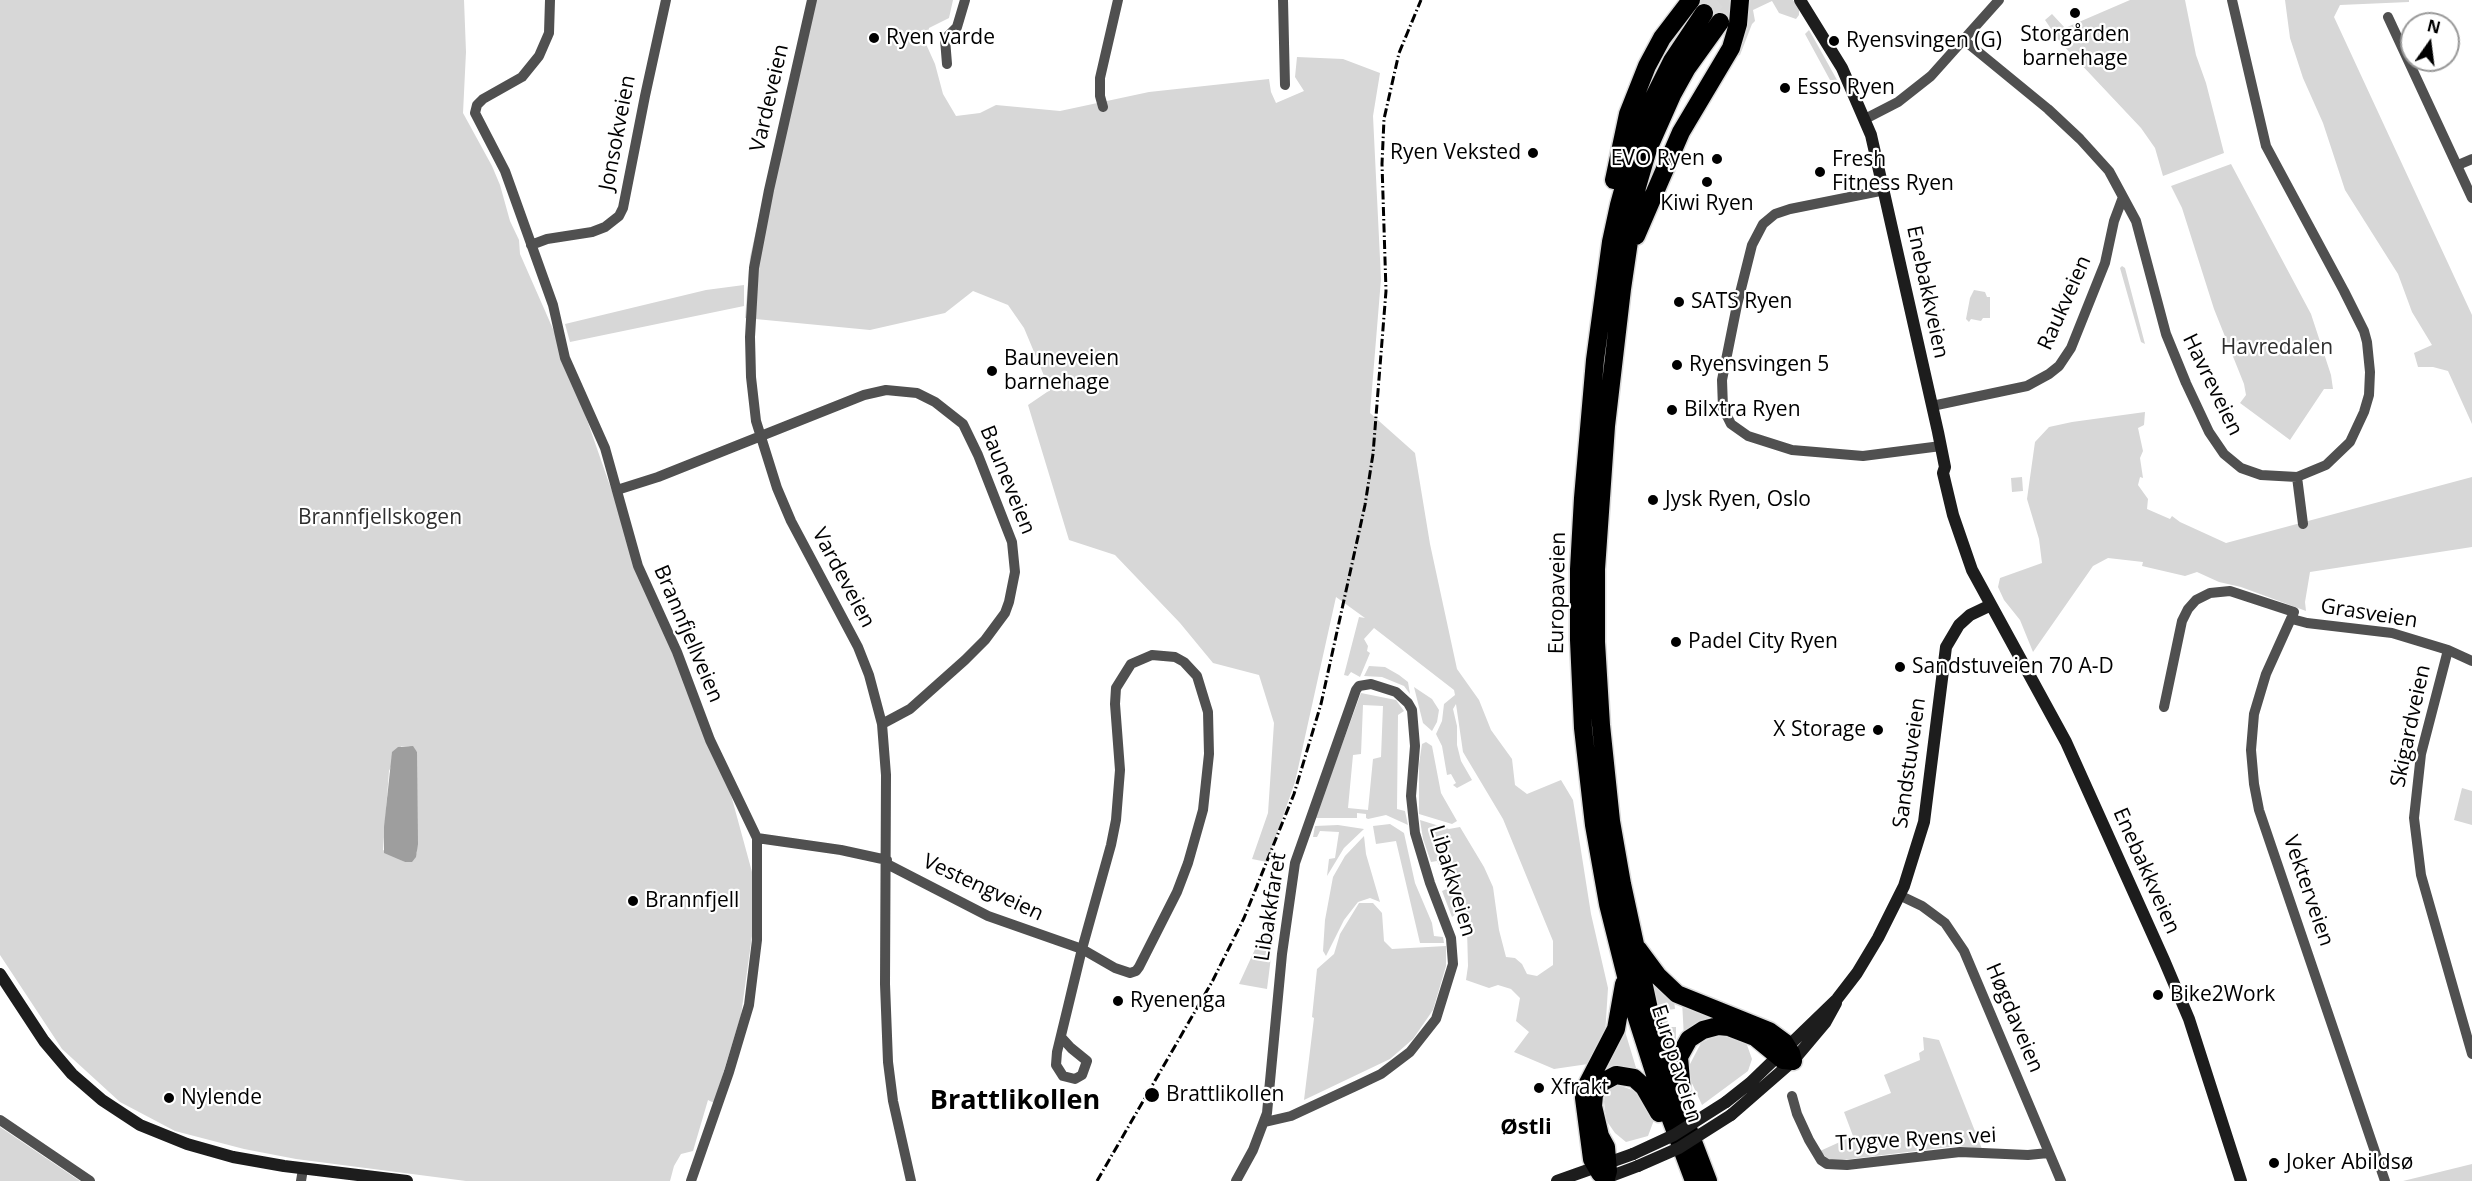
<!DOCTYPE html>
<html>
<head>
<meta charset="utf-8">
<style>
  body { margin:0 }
  #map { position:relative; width:2472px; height:1181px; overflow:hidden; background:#fff; font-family:"Open Sans",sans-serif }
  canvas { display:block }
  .north { position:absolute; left:2400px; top:12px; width:60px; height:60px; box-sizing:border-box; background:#fff; border:2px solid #999; border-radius:50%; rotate:14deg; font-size:16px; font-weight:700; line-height:24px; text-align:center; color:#000 }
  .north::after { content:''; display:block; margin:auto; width:21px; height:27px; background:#000; clip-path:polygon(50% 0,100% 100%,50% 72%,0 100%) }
</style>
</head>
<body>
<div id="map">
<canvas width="2472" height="1181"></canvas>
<div class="north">N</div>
</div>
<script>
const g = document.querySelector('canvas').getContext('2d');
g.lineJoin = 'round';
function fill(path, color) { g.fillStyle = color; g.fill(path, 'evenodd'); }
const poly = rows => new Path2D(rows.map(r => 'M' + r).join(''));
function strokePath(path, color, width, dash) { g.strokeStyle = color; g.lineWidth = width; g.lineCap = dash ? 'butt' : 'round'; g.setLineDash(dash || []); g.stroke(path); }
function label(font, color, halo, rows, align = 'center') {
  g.font = font + ' "Open Sans",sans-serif'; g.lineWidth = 4.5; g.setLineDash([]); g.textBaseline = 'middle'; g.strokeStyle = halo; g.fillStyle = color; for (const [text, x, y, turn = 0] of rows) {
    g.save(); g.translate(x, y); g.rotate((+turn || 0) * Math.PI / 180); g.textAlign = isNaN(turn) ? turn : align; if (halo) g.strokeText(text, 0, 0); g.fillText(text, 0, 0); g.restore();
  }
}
const green = poly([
  [0,0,464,0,466,52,463,113,492,166,500,185,510,221,519,240,520,254,564,354,609,483,722,762,752,872,752,936,741,1015,714,1103,708,1100,693,1151,681,1154,674,1166,670,1181,466,1181,296,1159,244,1149,175,1131,120,1102,62,1049,0,955],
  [401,746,409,746,417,752,417,853,405,862,383,850,389,771],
  [809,0,953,0,949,18,929,28,926,44,935,64,943,94,956,116,980,113,996,105,1060,111,1149,92,1269,79,1271,92,1276,103,1304,91,1295,77,1297,57,1343,59,1380,73,1373,116,1381,279,1370,413,1415,453,1430,544,1457,669,1479,700,1491,730,1512,759,1515,785,1527,794,1561,780,1573,800,1591,914,1608,988,1605,1035,1588,1064,1554,1069,1514,1052,1529,1032,1516,1021,1520,998,1511,989,1498,985,1489,988,1466,980,1468,966,1467,929,1471,920,1462,909,1452,917,1442,891,1449,888,1437,861,1431,862,1423,839,1420,820,1449,829,1460,827,1484,867,1493,887,1499,930,1506,957,1515,958,1522,964,1527,974,1537,976,1553,965,1553,941,1503,819,1463,752,1456,704,1453,709,1457,726,1457,745,1461,761,1472,780,1457,788,1453,785,1456,783,1451,774,1447,775,1442,746,1436,734,1442,721,1444,704,1455,695,1454,690,1374,628,1364,639,1368,646,1367,651,1370,653,1360,677,1351,672,1348,676,1344,675,1359,617,1365,618,1336,597,1295,782,1267,862,1252,859,1268,813,1274,723,1259,675,1213,663,1180,623,1115,555,1069,540,1028,405,1050,390,1024,328,1008,305,973,291,945,313,870,330,745,318,750,257],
  [1699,0,1732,0,1731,15,1725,40,1722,24,1714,16,1709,13,1693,13,1686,16],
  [1748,0,1793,0,1799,8,1799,15,1796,19,1779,13,1772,1,1753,10,1755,21,1752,24,1740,55,1735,57],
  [2130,0,2185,0,2196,55,2206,83,2224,153,2163,176,2155,148,2141,128,2060,42,2045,20,2052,14,2065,28],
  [2285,0,2409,0,2409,2,2340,5,2334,17,2472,315,2472,424,2448,371,2433,367,2418,367,2414,353,2432,345,2412,312,2398,274,2345,190,2323,123,2303,78,2290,38],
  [1809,30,1817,44,1837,80,1830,80,1805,34],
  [2231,164,2311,314,2331,375,2333,389,2324,389,2290,440,2240,403,2246,395,2244,384,2214,309,2182,208,2171,186],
  [2122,266,2125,268,2145,344,2141,342,2120,268],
  [744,285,744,306,570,342,565,324,706,290],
  [1974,290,1985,292,1987,297,1990,297,1990,318,1983,318,1981,321,1971,319,1969,322,1966,319,1970,298],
  [2145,412,2144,425,2138,428,2143,451,2140,458,2143,478,2140,477,2138,485,2148,499,2147,509,2170,519,2172,516,2180,522,2226,543,2472,477,2472,547,2310,572,2305,602,2306,611,2241,587,2219,582,2197,572,2185,576,2142,566,2143,562,2108,558,2093,566,2033,652,2020,620,2004,600,1998,587,2000,578,2042,563,2039,539,2027,499,2035,442,2049,427,2072,422],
  [2022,477,2023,491,2012,492,2011,478],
  [1369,666,1385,667,1399,675,1408,682,1410,694,1404,686,1382,677,1364,676],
  [1414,687,1432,699,1439,710,1437,722,1432,731,1423,723],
  [1361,693,1396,700,1404,711,1398,715,1397,809,1405,811,1408,825,1386,815,1368,819,1366,818,1366,814,1357,813,1357,818,1315,818],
  [1363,705,1383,706,1381,757,1373,759,1368,810,1348,808,1353,755,1361,754],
  [1426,742,1432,746,1441,793,1457,821,1452,824,1419,814,1419,764,1422,744],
  [2462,788,2472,791,2472,825,2454,820],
  [1390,824,1404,833,1415,883,1432,923,1434,936,1443,937,1444,943,1420,943,1396,841,1376,844,1373,826],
  [1338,825,1364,829,1344,848,1327,876,1329,859,1335,858,1339,832,1320,831,1317,837,1313,837,1315,826],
  [1364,836,1366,854,1380,902,1370,898,1358,902,1344,920,1326,956,1323,951,1325,920,1333,877,1345,856],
  [1359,903,1373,903,1382,913,1384,941,1392,949,1446,946,1446,966,1433,1010,1413,1039,1390,1059,1304,1100,1314,1018,1312,1017,1317,969,1334,954,1340,934],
  [1274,933,1267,989,1239,984,1262,934],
  [1647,970,1674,1000,1675,1009,1667,1010,1668,1027,1676,1027,1676,1049,1672,1055,1665,1039],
  [1682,1001,1724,1017,1684,1038],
  [1624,1028,1637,1071,1599,1078],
  [1715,1036,1732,1036,1742,1041,1747,1045,1752,1059,1748,1071,1702,1105,1690,1079,1689,1066,1701,1043],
  [1923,1037,1939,1040,1982,1149,1957,1146,1834,1161,1828,1159,1820,1151,1853,1136,1844,1112,1891,1093,1884,1075,1920,1060,1919,1053,1924,1050],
  [1610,1086,1621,1086,1635,1091,1644,1098,1654,1120,1648,1136,1626,1142,1615,1133,1606,1120,1604,1102,1605,1092],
  [0,1127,74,1177,80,1181,0,1181],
  [2472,1164,2472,1181,2403,1181]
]);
const water = poly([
  [413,746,417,752,418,844,416,857,412,862,405,862,384,853,384,827,392,752,398,747]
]);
const highwayTunnel = poly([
  [1704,13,1717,0]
]);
const street = poly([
  [550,0,549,33,539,56,522,77,483,99,477,105,475,113,505,171,553,305,565,358,605,448,638,566,677,652,710,740,757,838,757,940,749,1005,729,1072,691,1181],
  [812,0,769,190,754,268,750,337,751,377,756,421,777,488,791,521,858,647,869,675,882,724,886,775,885,984,888,1062,893,1101,911,1181],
  [1283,0,1285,85],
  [2388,17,2472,198],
  [1965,41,2048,109,2080,139,2109,171,2136,221,2166,334,2186,383,2209,432,2224,454,2241,468,2261,475,2297,477,2326,465,2350,442,2364,412,2369,395,2370,372,2367,342,2364,331,2344,291,2266,146,2232,0],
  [947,64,945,39,957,27,965,0],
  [1103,107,1100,96,1100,78,1118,0],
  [1865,119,1898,102,1931,76,1999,0],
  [2458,165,2472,159],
  [1885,190,1790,209,1775,214,1763,224,1752,245,1737,305,1722,380,1723,408,1731,424,1748,436,1792,450,1863,456,1941,446],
  [531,245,547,239,592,232,605,227,619,216,623,208,645,96,666,0],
  [1932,406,2027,386,2049,374,2059,366,2071,348,2105,263,2114,221,2123,197],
  [2297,477,2303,524],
  [617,490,658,477,864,395,886,390,917,393,935,402,963,424,978,455,1012,542,1015,572,1009,602,1005,613,985,640,965,660,910,709,882,724],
  [2292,619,2307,623,2392,633,2448,650,2472,661],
  [2448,650,2421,754,2414,818,2421,875,2472,1054],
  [1152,655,1175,657,1184,662,1197,676,1208,712,1209,754,1203,810,1188,863,1177,892,1139,967,1136,971,1130,973,1115,968,1082,949,1111,845,1116,820,1120,770,1115,704,1116,688,1131,664,1152,655],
  [2164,707,2182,621,2188,609,2196,600,2210,593,2230,591,2294,612,2266,674,2254,714,2251,750,2254,784,2259,810,2385,1181],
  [757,838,841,850,887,860],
  [887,864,988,916,1082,949,1057,1052,1056,1065,1063,1076,1075,1079,1082,1075,1087,1061,1071,1048,1061,1037],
  [1899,895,1922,906,1945,923,1964,951,2061,1181],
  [1792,1096,1797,1114,1809,1140,1821,1160,1827,1164,1847,1165,1960,1152,2028,1155,2048,1153],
  [0,1120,90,1181],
  [301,1181,303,1169],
  [1236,1181,1253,1150,1267,1113,1282,954,1295,863,1356,690,1359,686,1371,684,1396,692,1408,703,1412,710,1415,746,1411,796,1415,833,1430,883,1451,938,1453,964,1436,1019,1410,1052,1381,1074,1360,1084,1291,1116,1265,1122]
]);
const secondary = poly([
  [1800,0,1842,68,1871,135,1938,432,1945,467,1943,473,1953,515,1972,570,2066,742,2164,960,2189,1019,2241,1181],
  [0,974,44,1041,72,1074,102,1100,140,1125,187,1144,233,1157,284,1166,407,1181],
  [1726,1102,1750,1083,1837,999,1857,973,1878,938,1904,886,1924,822,1946,647,1959,625,1970,615,1991,605],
  [1731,1115,1793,1061,1825,1023,1836,1003],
  [1603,1179,1638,1166],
  [1557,1181,1633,1154]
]);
const highway = poly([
  [1614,180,1628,114,1647,66,1662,38,1691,0],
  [1636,236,1681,132,1731,48,1738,24,1740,0],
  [1638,949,1658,976,1677,994,1769,1031,1784,1042,1791,1053,1793,1061,1783,1060,1755,1037,1729,1027,1718,1026,1703,1030,1689,1039,1679,1057,1682,1092],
  [1624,984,1616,1029,1587,1085,1584,1098,1592,1159,1600,1173,1606,1178,1608,1171,1606,1147,1600,1136,1593,1106,1594,1095,1599,1084,1616,1075,1634,1078,1644,1087,1659,1113],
  [1694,1181,1659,1087,1635,1012,1608,904,1594,825,1583,728,1579,640,1579,569,1583,498,1595,360,1611,242,1619,205,1642,121,1672,61,1704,13],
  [1708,1181,1671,1084,1650,1014,1622,884,1611,821,1601,725,1596,642,1596,569,1606,426,1622,289,1637,187,1648,149,1672,95,1687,68,1720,22]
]);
const rail = poly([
  [1097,1181,1212,982,1244,918,1294,794,1321,704,1365,505,1373,454,1386,291,1382,164,1384,119,1399,53,1421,0]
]);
const secondaryBridge = poly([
  [1633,1154,1674,1135,1726,1102],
  [1638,1166,1679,1148,1731,1115]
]);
const markers = [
  [2075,13,6,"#000"],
  [874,38,6,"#000"],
  [1834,41,6,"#000"],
  [1785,88,6,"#000"],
  [1533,153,6,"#000"],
  [1717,159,6,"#000"],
  [1820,172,6,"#000"],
  [1707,182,6,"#000"],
  [1679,302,6,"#000"],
  [1677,365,6,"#000"],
  [992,371,6,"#000"],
  [1672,410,6,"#000"],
  [1653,500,6,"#000"],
  [1676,642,6,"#000"],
  [1900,667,6,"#000"],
  [1878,730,6,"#000"],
  [633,901,6,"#000"],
  [2158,995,6,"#000"],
  [1118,1001,6,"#000"],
  [1539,1088,6,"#000"],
  [1152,1095,8,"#000"],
  [169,1098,6,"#000"],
  [2274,1163,6,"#000"]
];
const poiNames = [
  ["Storgården",2075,35,"center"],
  ["barnehage",2075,59,"center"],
  ["Ryen varde",886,38],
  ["Ryensvingen (G)",1846,41],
  ["Esso Ryen",1797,88],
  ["Ryen Veksted",1521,153,"right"],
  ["EVO Ryen",1705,159,"right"],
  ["Fresh",1832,160],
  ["Fitness Ryen",1832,184],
  ["Kiwi Ryen",1707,204,"center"],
  ["SATS Ryen",1691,302],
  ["Bauneveien",1004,359],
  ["barnehage",1004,383],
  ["Ryensvingen 5",1689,365],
  ["Bilxtra Ryen",1684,410],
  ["Jysk Ryen, Oslo",1665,500],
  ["Padel City Ryen",1688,642],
  ["Sandstuveien 70 A-D",1912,667],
  ["X Storage",1866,730,"right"],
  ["Brannfjell",645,901],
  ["Bike2Work",2170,995],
  ["Ryenenga",1130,1001],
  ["Xfrakt",1551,1088],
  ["Brattlikollen",1166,1095],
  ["Nylende",181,1098],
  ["Joker Abildsø",2286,1163]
];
const streetNames = [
  ["Vardeveien",770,98,-77],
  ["Jonsokveien",618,133,-79],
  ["Enebakkveien",1927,292,78],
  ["Raukveien",2065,303,-66],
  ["Havreveien",2212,385,64],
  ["Bauneveien",1007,480,68],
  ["Vardeveien",843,578,62],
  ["Europaveien",1558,593,-89],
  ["Grasveien",2369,614,9],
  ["Brannfjellveien",688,634,67],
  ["Skigardveien",2411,726,-78],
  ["Sandstuveien",1910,763,-82],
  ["Enebakkveien",2146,871,66],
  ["Libakkveien",1452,881,73],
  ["Vestengveien",983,888,25],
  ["Vekterveien",2308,891,71],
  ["Libakkfaret",1271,907,-81],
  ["Høgdaveien",2014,1018,67],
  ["Europaveien",1676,1064,72],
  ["Trygve Ryens vei",1916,1140,-3]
];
const parkNames = [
  ["Havredalen",2277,348],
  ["Brannfjellskogen",380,518]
];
const neighbourhoodNames = [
  ["Østli",1526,1128]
];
const districtNames = [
  ["Brattlikollen",1015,1101]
];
fill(green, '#d7d7d7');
fill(water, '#9e9e9e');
strokePath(highwayTunnel, '#d9d9d9', 18, [18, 9]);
strokePath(highway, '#dbdbdb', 21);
strokePath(street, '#505050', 10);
strokePath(secondary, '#1d1d1d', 12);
strokePath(highway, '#000', 18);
strokePath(rail, '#000', 3, [9, 3, 1.5, 3]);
strokePath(secondaryBridge, '#1d1d1d', 12);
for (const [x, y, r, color] of markers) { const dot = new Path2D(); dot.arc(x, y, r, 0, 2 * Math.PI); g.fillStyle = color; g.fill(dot); strokePath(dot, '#fff', 2); }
label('21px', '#000', '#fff', poiNames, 'left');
label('21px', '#000', '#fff', streetNames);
label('21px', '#2e2e2e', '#fff', parkNames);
label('bold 22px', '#000', '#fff', neighbourhoodNames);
label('bold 27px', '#000', '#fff', districtNames);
</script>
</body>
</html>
